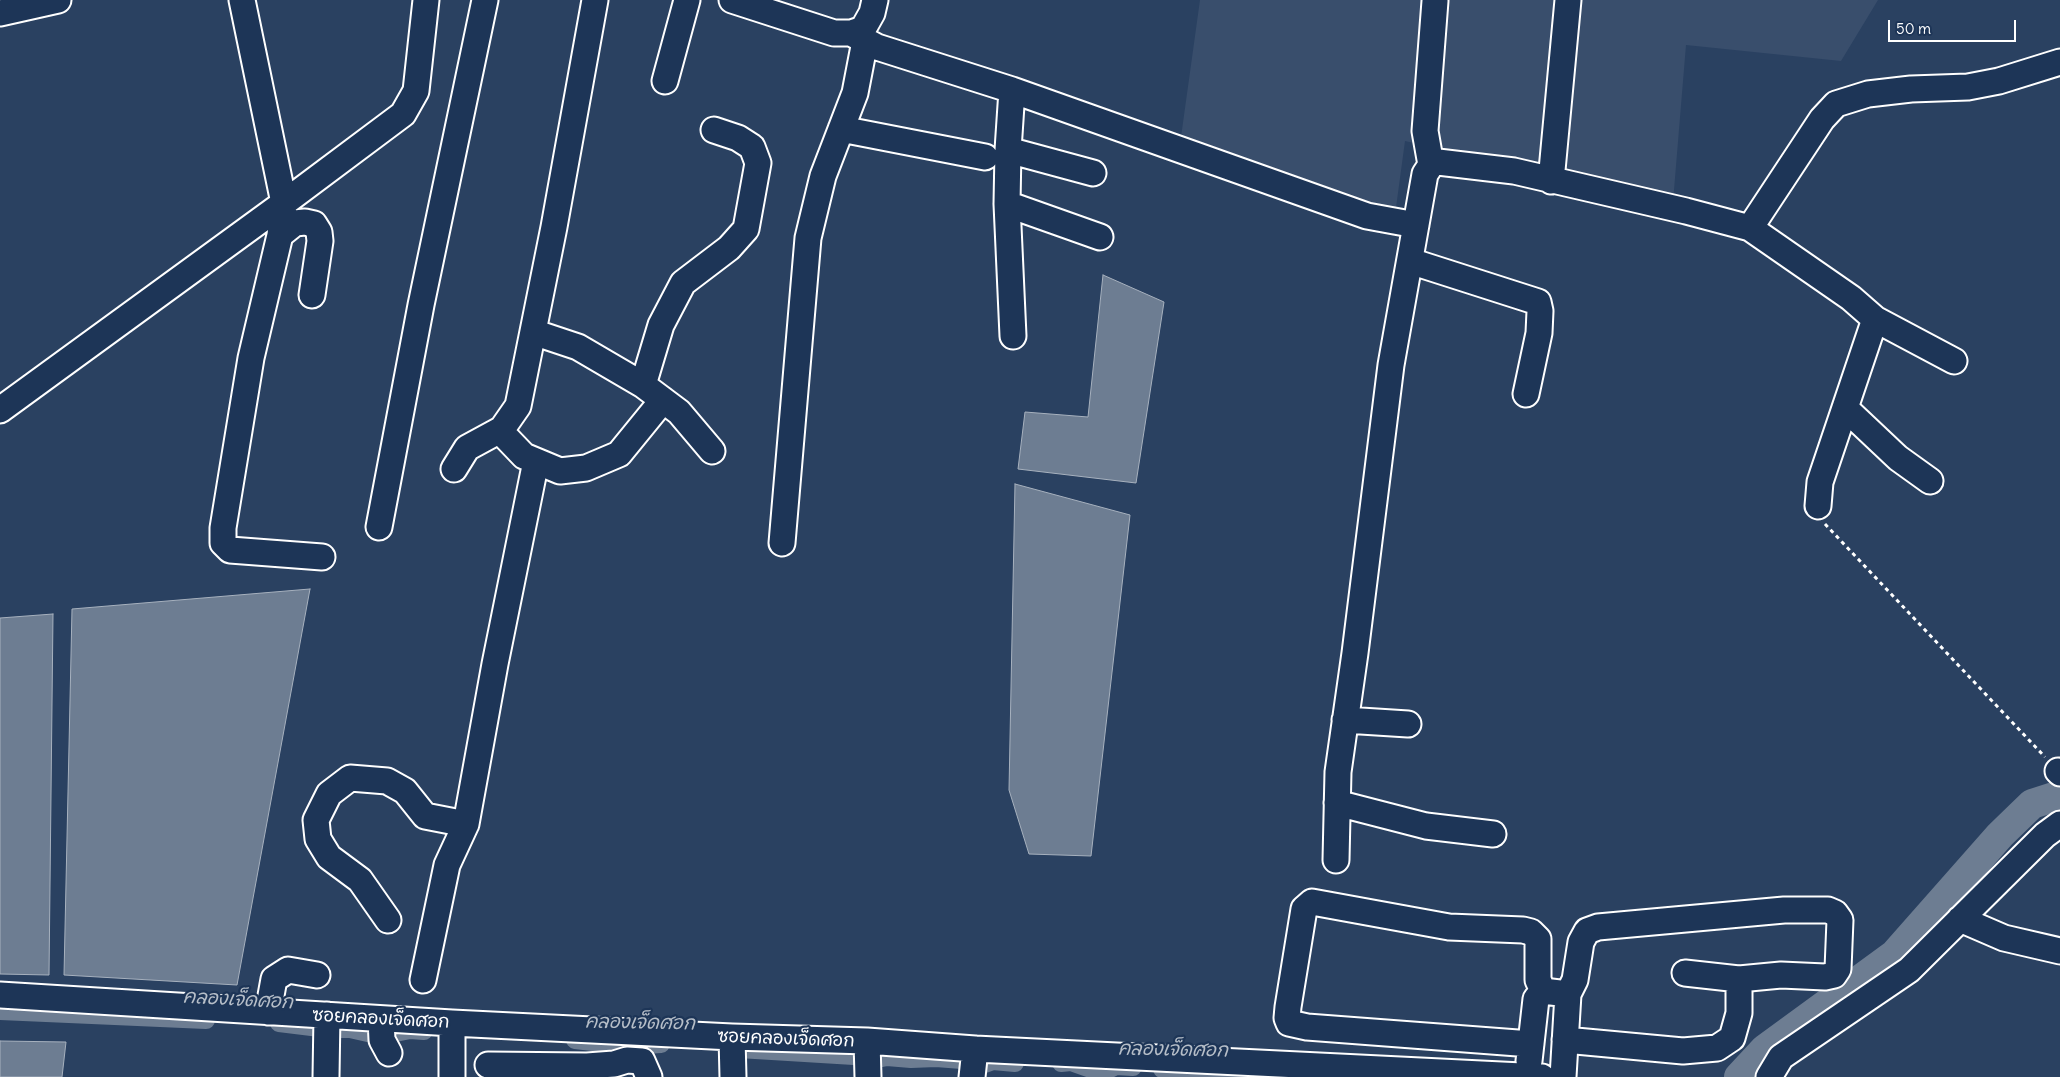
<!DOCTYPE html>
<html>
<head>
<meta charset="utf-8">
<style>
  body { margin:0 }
  #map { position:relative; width:2060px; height:1077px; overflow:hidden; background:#2a4161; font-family:Delius,sans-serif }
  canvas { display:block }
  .scale { position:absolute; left:1888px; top:20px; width:128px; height:22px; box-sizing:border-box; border:2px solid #fff; border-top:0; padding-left:6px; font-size:15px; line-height:18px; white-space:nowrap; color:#fff; -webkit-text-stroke:4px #1d3557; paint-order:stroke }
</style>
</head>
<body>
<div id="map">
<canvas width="2060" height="1077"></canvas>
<div class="scale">50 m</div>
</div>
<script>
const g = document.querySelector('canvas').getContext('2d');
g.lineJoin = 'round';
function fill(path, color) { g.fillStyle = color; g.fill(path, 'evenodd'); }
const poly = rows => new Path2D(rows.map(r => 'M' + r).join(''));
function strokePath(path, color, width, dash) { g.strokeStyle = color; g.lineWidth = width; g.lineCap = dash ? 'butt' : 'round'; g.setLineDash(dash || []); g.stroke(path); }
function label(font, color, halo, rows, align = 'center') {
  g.font = font + ' Delius,"Playpen Sans Thai",sans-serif'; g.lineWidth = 4.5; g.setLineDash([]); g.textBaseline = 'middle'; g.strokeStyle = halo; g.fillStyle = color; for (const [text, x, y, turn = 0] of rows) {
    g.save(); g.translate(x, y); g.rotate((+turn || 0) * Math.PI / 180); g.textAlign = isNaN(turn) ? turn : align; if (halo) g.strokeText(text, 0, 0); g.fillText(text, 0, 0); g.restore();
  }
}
const built = poly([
  [1200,0,1878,0,1841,61,1686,45,1673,202,1405,141,1395,215,1181,137]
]);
const water = poly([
  [1103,275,1164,302,1136,483,1018,469,1025,412,1088,417,1103,275],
  [1015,484,1130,515,1091,856,1029,854,1009,790,1015,484],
  [310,589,237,985,64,975,72,609,310,589],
  [53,614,49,975,0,974,0,618,53,614],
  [0,1041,66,1042,62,1077,0,1077,0,1041]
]);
const canal = poly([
  [0,1011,206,1020],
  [279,1023,328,1029,350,1029,381,1036,410,1030,424,1031],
  [575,1040,628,1046,661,1044],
  [739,1049,854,1056,872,1060,887,1057,911,1059,936,1058,962,1060,979,1066,993,1061,1015,1063],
  [1061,1063,1071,1062,1102,1073,1116,1066,1133,1067],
  [1162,1069,1201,1074,1209,1072,1261,1072,1272,1077]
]);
const river = poly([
  [1739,1077,1765,1049,1895,954,2000,835,2032,804,2060,795]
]);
const path = poly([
  [1825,524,2045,757]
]);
const minor = poly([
  [242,0,284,203,280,235,251,358,223,528,223,543,230,550,322,557],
  [732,0,834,33,851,33,877,47,1012,90,1367,216,1416,225],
  [0,13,58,0],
  [851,33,863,29,872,13,875,0],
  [665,81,687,0],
  [1012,90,1008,150,1007,204,1013,336],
  [841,129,985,157],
  [1008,150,1093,173],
  [1431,165,1425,131,1435,1],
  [1551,181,1568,0],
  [1007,204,1100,237],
  [1750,228,1822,119,1836,104,1868,94,1911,89,1968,87,1999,81,2060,62],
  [280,235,295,223,305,222,314,224,319,232,320,241,312,295],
  [1410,261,1538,302,1540,311,1539,333,1526,394],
  [533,332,578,347,643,385,679,412,712,451],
  [643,385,661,325,683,283,729,248,746,229,758,163,752,147,738,138,714,130],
  [1845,408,1898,458,1930,481],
  [0,410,284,203,403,114,416,91,426,0],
  [500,431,524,456,560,471,586,468,619,454,663,400],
  [454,469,467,448,502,429,518,406,554,227,595,0],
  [1818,506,1820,482,1875,319],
  [379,527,421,305,485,0],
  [782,543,808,238,823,176,855,93,865,41],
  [1345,720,1408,724],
  [2058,771,2060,773],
  [1337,803,1426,826,1493,834],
  [1336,860,1338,772,1355,653,1391,365,1425,174,1431,165,1438,162,1514,171,1686,211,1750,228,1851,298,1875,319,1954,361],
  [1960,919,2004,938,2060,951],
  [388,920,360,880,329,857,318,839,316,820,329,794,350,778,387,781,405,791,425,816,466,824],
  [423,980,447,865,466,824,495,664,536,461],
  [0,995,452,1023,732,1037,867,1041,975,1049,1542,1077],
  [268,1012,274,979,288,970,317,975],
  [381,1019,382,1040,389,1053],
  [732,1037,733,1077],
  [1565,1040,1683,1051,1717,1048,1732,1038,1739,1013,1739,979],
  [867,1041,868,1077],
  [1531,1044,1307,1027,1289,1023,1287,1018,1288,1007,1304,909,1312,902,1449,927,1523,930,1531,932,1538,939,1538,980,1543,991,1568,994],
  [1529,1061,1536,999,1543,991],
  [488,1065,587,1066,614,1064,627,1060,642,1061,649,1077],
  [326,1077,327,1015],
  [452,1077,452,1023],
  [972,1077,975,1049],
  [1563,1077,1568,994,1575,980,1581,942,1587,931,1598,927,1784,910,1828,910,1835,913,1840,920,1838,969,1834,975,1825,977,1781,975,1739,979,1685,973],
  [1769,1077,1781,1057,1909,970,2045,835,2060,824]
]);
const streetNames = [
  ["ซอยคลองเจ็ดศอก",381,1019,3],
  ["ซอยคลองเจ็ดศอก",786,1039,2]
];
const waterNames = [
  ["คลองเจ็ดศอก",238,1000,3],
  ["คลองเจ็ดศอก",640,1023,1],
  ["คลองเจ็ดศอก",1173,1050,1]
];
fill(built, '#394e6c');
fill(water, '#6d7d92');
strokePath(water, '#a7b1be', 1);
strokePath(canal, '#6d7d92', 18);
strokePath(river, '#6d7d92', 30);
strokePath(minor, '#fff', 29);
strokePath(path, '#fff', 3, [4, 4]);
strokePath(minor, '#1d3557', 25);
label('18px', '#fff', '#1d3557', streetNames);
label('italic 19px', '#b6bec8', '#1d3557', waterNames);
</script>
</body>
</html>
